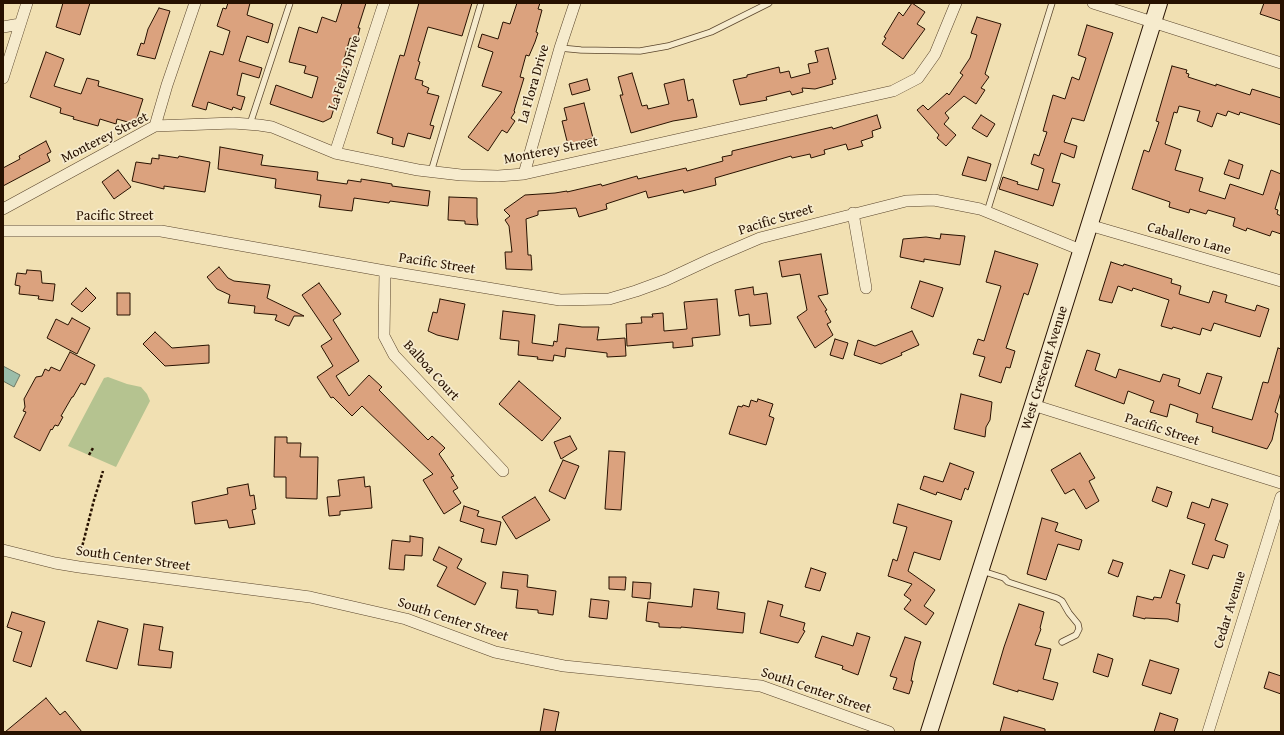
<!DOCTYPE html>
<html>
<head>
<meta charset="utf-8">
<style>
  body { margin:0 }
  #map { position:relative; width:1284px; height:735px; overflow:hidden; background:#f1e0b2; font-family:"Gentium Book Plus",serif }
  canvas { display:block }
  .frame { position:absolute; inset:0; border:4px solid #271100; pointer-events:none }
</style>
</head>
<body>
<div id="map">
<canvas width="1284" height="735"></canvas>
<div class="frame"></div>
</div>
<script>
const g = document.querySelector('canvas').getContext('2d');
g.lineJoin = 'round';
function fill(path, color) { g.fillStyle = color; g.fill(path, 'evenodd'); }
const poly = rows => new Path2D(rows.map(r => 'M' + r).join(''));
function strokePath(path, color, width, dash) { g.strokeStyle = color; g.lineWidth = width; g.lineCap = dash ? 'butt' : 'round'; g.setLineDash(dash || []); g.stroke(path); }
function label(font, color, halo, rows, align = 'center') {
  g.font = font + ' "Gentium Book Plus",serif'; g.lineWidth = 3.5; g.setLineDash([]); g.textBaseline = 'middle'; g.strokeStyle = halo; g.fillStyle = color; for (const [text, x, y, turn = 0] of rows) {
    g.save(); g.translate(x, y); g.rotate((+turn || 0) * Math.PI / 180); g.textAlign = isNaN(turn) ? turn : align; if (halo) g.strokeText(text, 0, 0); g.fillText(text, 0, 0); g.restore();
  }
}
const green = poly([
  [108,377,127,384,141,387,147,394,150,401,116,467,68,446,104,378]
]);
const water = poly([
  [3,366,20,375,14,387,3,381,3,366]
]);
const building = poly([
  [63,3,90,3,80,35,56,27,63,3],
  [228,3,250,3,247,15,273,24,268,43,247,36,239,61,262,68,259,78,242,73,237,95,245,97,241,110,233,107,232,110,208,102,206,110,192,106,210,51,223,55,230,31,217,26,223,8,226,9,228,3],
  [342,3,366,3,358,28,360,28,357,40,350,38,343,63,347,65,331,118,323,122,270,104,276,85,312,98,318,77,304,73,306,66,289,62,299,27,317,33,322,17,336,22,342,3],
  [419,3,472,3,462,36,428,27,418,61,420,62,415,79,423,81,422,85,429,88,427,93,439,96,430,125,434,126,430,139,408,133,404,147,392,144,393,138,377,133,400,55,404,56,419,3],
  [517,3,540,3,538,9,542,10,536,32,538,33,535,42,529,56,526,55,520,77,524,78,514,111,515,112,511,118,515,121,507,133,502,130,488,151,468,137,502,92,482,86,493,52,478,47,482,34,498,39,503,22,510,24,517,3],
  [912,3,925,12,917,24,925,29,903,59,882,44,886,38,884,37,899,12,903,16,912,3],
  [1264,3,1281,3,1281,21,1260,14,1264,3],
  [159,8,170,11,155,59,137,55,141,43,144,44,148,29,159,8],
  [977,17,1001,24,985,74,989,77,981,88,985,90,976,104,964,96,945,113,949,118,944,124,956,135,946,146,937,138,939,135,917,110,923,105,928,110,947,93,949,95,963,75,960,73,970,58,977,35,971,33,977,17],
  [1087,25,1113,33,1084,121,1072,118,1064,142,1077,146,1074,158,1061,153,1052,182,1060,184,1053,206,999,189,1003,177,1018,182,1017,184,1038,190,1044,169,1031,164,1034,154,1039,156,1047,132,1043,131,1053,95,1065,99,1072,77,1079,80,1086,58,1078,55,1087,25],
  [828,48,836,79,832,80,833,84,815,89,802,88,803,92,792,95,790,91,766,97,767,100,740,105,733,80,747,77,747,75,779,67,780,73,789,71,791,78,810,73,808,64,818,62,815,51,828,48],
  [46,52,64,59,54,86,81,94,87,78,99,81,98,86,143,99,135,124,117,119,116,124,100,119,98,126,73,119,74,117,60,113,61,108,30,97,46,52],
  [1172,66,1187,70,1186,73,1189,74,1188,77,1216,86,1216,84,1250,95,1252,89,1281,98,1281,125,1240,112,1239,115,1228,111,1226,116,1217,113,1212,127,1197,121,1200,111,1179,106,1177,113,1174,112,1165,144,1181,150,1175,170,1203,178,1199,191,1225,199,1230,184,1263,195,1271,170,1281,174,1281,189,1275,209,1278,210,1277,214,1281,216,1281,234,1272,231,1270,236,1247,228,1246,231,1233,226,1235,218,1208,210,1206,214,1190,209,1189,213,1169,207,1170,202,1132,189,1144,150,1149,152,1159,122,1156,121,1172,66],
  [632,73,642,106,647,105,648,109,669,104,664,84,684,79,688,101,693,99,697,117,673,121,631,133,620,95,623,95,618,77,632,73],
  [587,79,590,90,572,95,569,84,587,79],
  [584,103,593,138,568,145,562,121,567,120,564,108,584,103],
  [877,115,881,128,872,131,873,137,861,141,863,146,848,150,846,144,824,150,825,154,811,158,810,154,792,158,791,156,715,178,716,185,684,193,683,190,648,198,646,191,606,204,607,209,579,217,576,208,538,211,538,215,526,219,528,255,531,255,532,270,506,269,505,252,512,252,509,226,505,220,510,216,504,210,525,195,555,193,567,191,567,192,601,184,602,186,637,176,638,179,686,168,687,171,723,161,722,157,732,155,732,151,832,127,833,129,877,115],
  [981,115,995,124,987,137,972,128,981,115],
  [46,141,51,152,47,154,50,161,3,186,3,168,20,159,19,156,46,141],
  [220,147,263,155,261,165,318,172,317,180,347,184,348,180,361,182,361,179,392,184,392,186,430,191,428,206,390,201,389,203,354,198,352,211,319,207,321,195,275,188,276,179,218,169,220,147],
  [159,155,178,158,179,156,210,162,205,192,164,186,164,189,132,181,136,162,151,164,152,158,159,159,159,155],
  [968,157,991,164,986,181,962,175,968,157],
  [1229,160,1243,165,1239,179,1224,174,1229,160],
  [118,170,131,187,114,199,102,182,118,170],
  [449,197,477,198,477,217,478,225,465,224,465,221,448,220,449,197],
  [941,234,965,236,960,265,924,259,924,262,900,257,903,239,926,237,940,239,941,234],
  [995,251,1038,264,1028,295,1024,293,1006,348,1015,351,1010,368,1006,367,1001,383,979,376,985,357,973,354,978,339,984,341,1001,286,986,282,995,251],
  [821,254,828,294,818,296,827,310,825,311,831,322,827,324,833,335,815,348,797,317,807,310,800,274,782,277,779,261,821,254],
  [1111,262,1123,266,1124,264,1172,279,1171,283,1181,286,1179,294,1209,303,1213,291,1227,295,1225,302,1255,311,1257,305,1269,309,1260,337,1214,323,1211,331,1202,328,1200,335,1173,327,1172,329,1161,326,1169,300,1133,288,1132,291,1118,286,1112,303,1099,300,1111,262],
  [219,267,228,278,234,281,270,285,267,298,304,316,294,316,289,326,275,320,277,315,254,313,255,306,228,303,230,295,217,289,207,277,219,267],
  [27,270,41,271,42,283,55,284,53,301,38,299,39,296,19,294,20,286,15,285,17,273,26,274,27,270],
  [920,281,943,288,933,317,911,308,920,281],
  [319,283,341,314,333,320,359,361,336,376,349,396,369,375,382,387,379,390,428,440,432,436,445,448,439,454,454,476,451,477,458,488,453,491,461,503,444,514,423,480,433,474,362,406,352,416,333,397,331,398,317,377,333,366,321,346,332,339,302,295,319,283],
  [753,287,754,295,767,293,771,324,750,326,749,314,739,316,735,290,753,287],
  [86,288,96,298,82,312,71,304,86,288],
  [117,293,130,293,130,315,117,315,117,293],
  [440,299,465,304,458,340,437,335,428,331,433,312,437,313,440,299],
  [717,299,720,335,692,338,693,346,673,348,673,342,627,346,626,324,642,323,641,317,653,317,652,314,663,313,664,331,687,329,684,302,717,299],
  [503,311,535,315,532,343,553,346,554,341,557,342,559,324,582,327,599,327,597,340,625,338,626,356,607,357,607,353,566,348,565,357,554,355,553,361,537,359,538,357,518,355,519,341,500,339,503,311],
  [72,318,90,328,77,354,47,338,56,319,68,325,72,318],
  [912,331,919,345,901,353,902,355,881,364,854,355,858,340,875,346,912,331],
  [155,332,172,348,209,345,209,363,165,366,143,344,155,332],
  [835,339,848,343,843,359,830,355,835,339],
  [1278,348,1281,349,1281,392,1275,412,1278,414,1272,440,1267,449,1212,432,1213,427,1196,422,1198,414,1170,404,1167,417,1150,412,1154,401,1128,391,1124,404,1075,386,1087,350,1100,354,1095,370,1116,378,1119,369,1160,382,1163,374,1180,379,1178,386,1200,394,1207,373,1222,377,1212,408,1252,420,1263,382,1268,383,1278,348],
  [70,352,95,365,85,385,81,383,73,397,72,397,61,416,63,417,58,426,55,425,52,430,51,429,40,451,14,437,26,412,23,411,25,407,24,399,36,377,42,376,45,369,49,371,51,367,60,371,70,352],
  [519,381,561,418,542,441,499,404,519,381],
  [961,394,992,402,990,420,986,427,985,437,954,429,961,394],
  [758,399,773,404,769,416,774,418,766,445,729,434,738,406,742,407,743,405,749,407,751,400,757,402,758,399],
  [570,436,577,449,561,459,554,442,570,436],
  [275,437,287,437,287,443,301,443,300,457,318,457,317,499,286,498,286,477,274,477,275,437],
  [609,451,625,452,621,510,605,509,609,451],
  [1080,453,1095,478,1089,481,1099,501,1086,509,1074,489,1065,494,1051,470,1080,453],
  [563,460,579,466,565,499,549,491,563,460],
  [950,463,974,472,968,490,965,488,961,500,937,492,936,495,920,489,924,476,943,482,950,463],
  [364,477,365,487,370,486,372,508,340,511,340,515,329,516,327,497,340,496,338,480,364,477],
  [248,484,250,496,254,495,256,509,252,510,255,524,229,528,227,520,195,524,192,502,228,494,227,488,248,484],
  [1157,487,1172,492,1167,507,1152,501,1157,487],
  [535,497,550,520,516,539,502,517,535,497],
  [1212,499,1228,504,1215,540,1228,545,1224,558,1213,555,1208,569,1192,564,1205,524,1187,518,1192,502,1209,508,1212,499],
  [898,504,952,521,940,560,914,552,908,571,935,590,924,606,934,613,926,625,904,609,911,600,904,595,912,584,888,576,893,559,897,561,907,527,893,523,898,504],
  [464,506,479,511,477,516,501,522,496,545,481,542,484,529,460,521,464,506],
  [1042,518,1058,523,1055,531,1082,540,1079,550,1058,544,1046,580,1027,574,1042,518],
  [410,536,423,538,422,556,405,555,404,570,389,569,392,540,410,542,410,536],
  [439,547,462,559,457,568,486,583,475,605,437,586,447,567,433,560,439,547],
  [1113,560,1123,563,1118,577,1108,573,1113,560],
  [811,568,826,573,820,591,805,587,811,568],
  [1170,570,1185,575,1176,603,1180,604,1178,622,1168,619,1145,618,1145,619,1133,616,1137,596,1153,600,1154,597,1161,598,1170,570],
  [503,572,528,575,527,587,556,591,553,615,538,613,538,610,516,608,518,590,501,588,503,572],
  [609,577,626,577,625,590,609,589,609,577],
  [633,582,651,583,650,599,632,597,633,582],
  [694,589,719,592,717,609,745,613,743,633,681,627,681,628,659,627,659,623,646,621,648,602,692,607,694,589],
  [591,599,609,601,607,619,589,617,591,599],
  [768,601,783,605,780,616,805,623,803,630,805,631,798,643,760,633,768,601],
  [1019,604,1044,612,1040,628,1041,629,1035,645,1051,649,1043,679,1058,683,1053,700,1018,690,1018,692,993,684,1004,647,1019,604],
  [12,612,45,622,31,667,13,661,22,632,7,627,12,612],
  [98,621,128,629,117,669,86,661,98,621],
  [144,624,163,627,159,650,173,652,171,668,138,665,144,624],
  [857,633,870,637,858,675,842,669,843,666,815,657,822,636,853,646,857,633],
  [905,637,921,642,915,661,911,681,913,681,909,694,893,689,897,678,890,676,905,637],
  [1098,654,1113,659,1108,677,1093,672,1098,654],
  [1150,660,1179,669,1171,694,1142,685,1150,660],
  [1269,672,1281,676,1281,694,1264,688,1269,672],
  [46,698,60,715,65,711,82,732,5,732,46,698],
  [544,709,559,712,555,732,540,732,544,709],
  [1160,713,1178,719,1174,732,1154,732,1160,713],
  [1004,717,1045,729,1045,732,1000,732,1004,717]
]);
const path = poly([
  [89,455,93,448],
  [80,555,94,500,103,471]
]);
const lane = poly([
  [560,48,581,50,640,51,668,46,711,32,769,3],
  [250,124,290,3],
  [431,172,481,3],
  [987,212,1052,3],
  [982,571,1004,578,1008,582,1057,598,1062,601,1069,613,1078,624,1079,629,1076,635,1062,642]
]);
const street = poly([
  [1093,3,1281,63],
  [3,27,20,24],
  [3,78,27,3],
  [155,126,167,85,195,3],
  [335,153,384,3],
  [524,174,560,48,575,3],
  [3,209,155,126,233,123,259,125,272,127,335,153,418,170,461,175,498,176,524,174,893,91,918,78,935,54,956,3],
  [853,213,866,288],
  [1089,225,1281,281],
  [3,231,161,231,385,271,560,300,609,299,636,291,666,280,711,259,760,238,906,201,934,200,980,209,1081,250],
  [385,271,384,336,394,355,503,471],
  [1033,405,1281,483],
  [3,550,55,563,79,567,310,597,406,619,495,652,564,666,761,686,889,732],
  [1208,732,1281,497]
]);
const secondary = poly([
  [929,732,1033,405,1159,3]
]);
const streetNames = [
  ["La Feliz Drive",345,73,-72],
  ["La Flora Drive",534,84,-74],
  ["Monterey Street",105,138,-27],
  ["Monterey Street",551,151,-11],
  ["Pacific Street",115,216],
  ["Pacific Street",776,220,-17],
  ["Caballero Lane",1189,239,16],
  ["Pacific Street",437,264,9],
  ["West Crescent Avenue",1045,368,-73],
  ["Balboa Court",431,371,48],
  ["Pacific Street",1162,430,18],
  ["South Center Street",133,559,8],
  ["Cedar Avenue",1230,610,-73],
  ["South Center Street",453,620,18],
  ["South Center Street",816,691,19]
];
fill(green, '#b5c390');
fill(water, '#9bbda9');
strokePath(water, '#6d7865', 1);
fill(building, '#dba27e');
strokePath(building, '#271100', 1);
strokePath(lane, '#5a452c', 7);
strokePath(street, '#5a452c', 12);
strokePath(secondary, '#271100', 18);
strokePath(path, '#271100', 2.5, [3, 2]);
strokePath(lane, '#f6ebcd', 5.5);
strokePath(street, '#f6ebcd', 11);
strokePath(secondary, '#f6ebcd', 16);
label('14px', '#271100', '#f6ebcd', streetNames);
</script>
</body>
</html>
